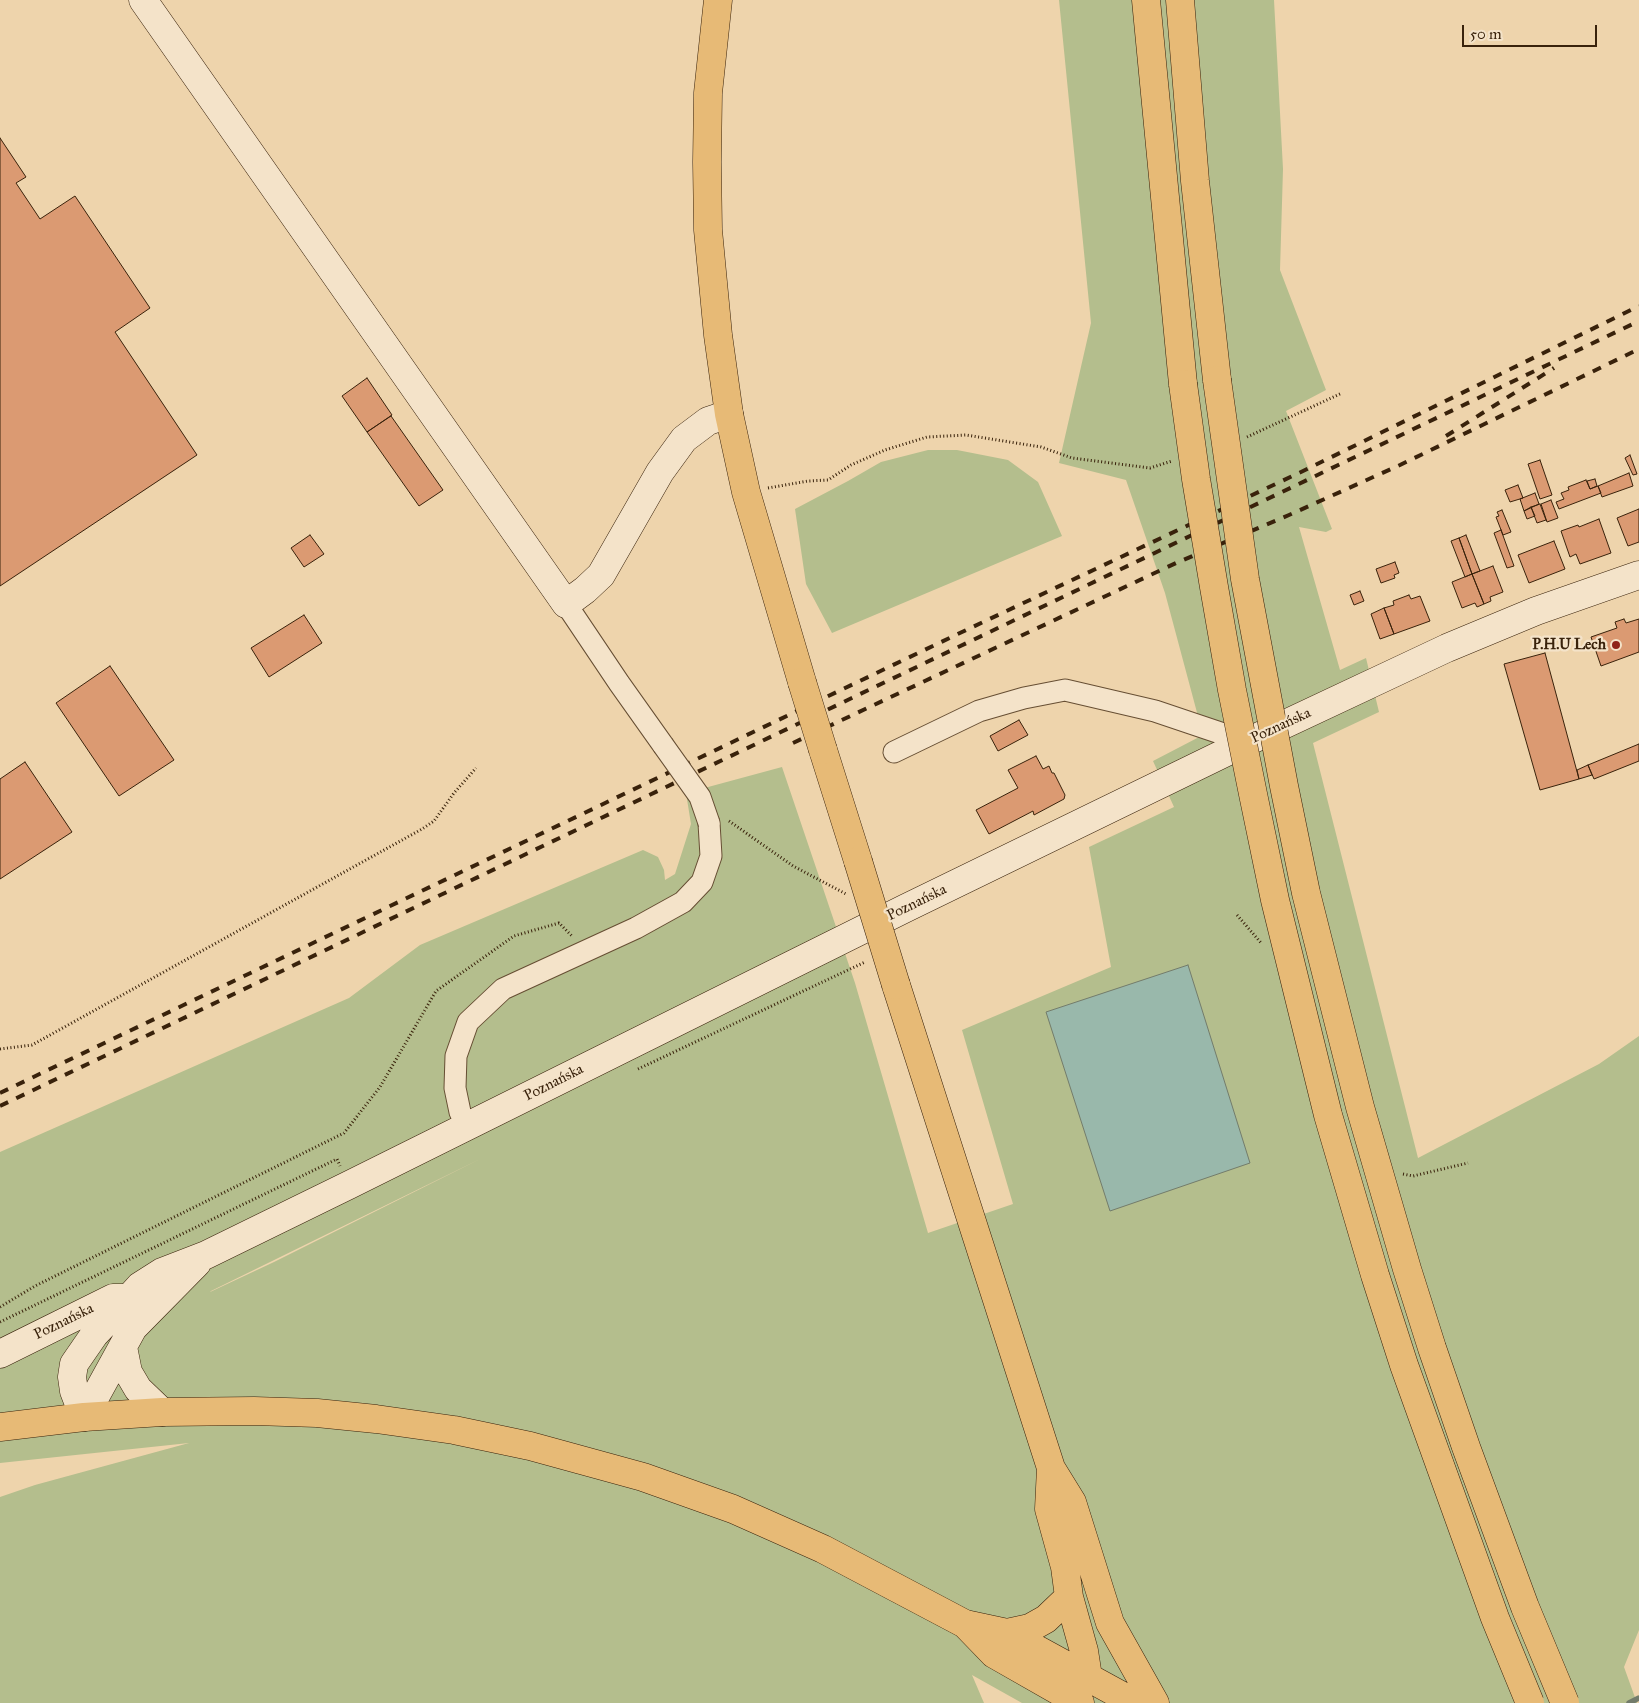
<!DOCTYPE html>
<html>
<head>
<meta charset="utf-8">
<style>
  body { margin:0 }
  #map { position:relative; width:1639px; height:1703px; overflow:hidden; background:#eed4ac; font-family:"IM FELL Great Primer",serif }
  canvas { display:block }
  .scale { position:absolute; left:1462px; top:25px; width:135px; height:22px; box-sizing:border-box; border:2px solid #39220b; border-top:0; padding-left:6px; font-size:15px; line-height:18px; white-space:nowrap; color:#39220b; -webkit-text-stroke:4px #f4e3c9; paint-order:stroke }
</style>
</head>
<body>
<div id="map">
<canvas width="1639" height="1703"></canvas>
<div class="scale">50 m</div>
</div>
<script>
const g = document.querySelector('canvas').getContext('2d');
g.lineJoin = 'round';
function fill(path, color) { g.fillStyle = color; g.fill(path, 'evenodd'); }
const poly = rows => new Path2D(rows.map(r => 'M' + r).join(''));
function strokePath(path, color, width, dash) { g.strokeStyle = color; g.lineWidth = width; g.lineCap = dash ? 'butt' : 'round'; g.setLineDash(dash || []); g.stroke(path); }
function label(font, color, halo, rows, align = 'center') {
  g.font = font + ' "IM FELL Great Primer",serif'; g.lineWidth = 4.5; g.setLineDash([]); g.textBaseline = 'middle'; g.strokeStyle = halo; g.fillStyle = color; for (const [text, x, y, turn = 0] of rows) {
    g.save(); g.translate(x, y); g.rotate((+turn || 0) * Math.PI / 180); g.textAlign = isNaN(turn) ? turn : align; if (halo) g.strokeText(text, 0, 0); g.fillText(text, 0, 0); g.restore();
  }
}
const green = poly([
  [1059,0,1274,0,1283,169,1280,270,1326,390,1286,411,1332,529,1326,532,1299,527,1340,670,1366,658,1379,712,1313,743,1418,1158,1599,1064,1639,1036,1639,1630,1624,1667,1637,1703,1022,1703,972,1675,984,1703,0,1703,0,1497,35,1485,189,1443,0,1463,0,1152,349,998,420,945,643,850,658,857,664,870,665,880,675,874,691,824,686,793,782,767,855,983,928,1233,1013,1204,962,1030,1111,967,1089,847,1174,807,1153,761,1203,735,1165,593,1126,480,1059,463,1091,323],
  [480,1159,274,1262,210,1292,211,1291],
  [928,450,957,450,1008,460,1038,482,1062,536,832,633,806,584,795,509,848,481,881,462]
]);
const water = poly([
  [1188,965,1250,1163,1110,1211,1046,1012,1188,965]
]);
const stream = poly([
  [1629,1703,1639,1698]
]);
const building = poly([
  [0,138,26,177,16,183,40,219,75,196,150,308,115,332,197,455,0,586,0,138],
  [367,378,392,415,367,432,342,396,367,378],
  [391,416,443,490,419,506,367,432,391,416],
  [1630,455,1637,474,1633,475,1625,458,1630,455],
  [1540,460,1552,495,1540,499,1528,464,1540,460],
  [1629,473,1633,486,1602,497,1598,486,1629,473],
  [1595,479,1597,486,1590,489,1587,481,1595,479],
  [1586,480,1590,489,1598,486,1601,493,1559,509,1556,502,1564,499,1561,493,1569,490,1568,487,1586,480],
  [1518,485,1523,498,1510,502,1505,490,1518,485],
  [1535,493,1539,504,1524,511,1520,499,1535,493],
  [1551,500,1558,518,1547,522,1541,504,1551,500],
  [1540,504,1546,520,1537,523,1531,507,1540,504],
  [1531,507,1535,516,1527,519,1524,511,1531,507],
  [1639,509,1639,542,1628,546,1617,518,1639,509],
  [1502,510,1511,532,1503,535,1496,517,1499,516,1497,512,1502,510],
  [1599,519,1611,553,1580,564,1576,554,1570,557,1561,531,1578,525,1579,527,1599,519],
  [1501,530,1514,566,1507,568,1494,533,1501,530],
  [310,535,324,554,304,567,291,548,310,535],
  [1466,535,1480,571,1472,574,1459,538,1466,535],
  [1459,538,1472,574,1465,577,1451,541,1459,538],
  [1554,541,1565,569,1529,583,1518,555,1554,541],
  [1395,562,1399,573,1394,575,1395,578,1381,583,1376,569,1395,562],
  [1493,566,1503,592,1490,597,1491,601,1484,604,1472,574,1493,566],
  [1472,574,1484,604,1477,607,1475,603,1462,608,1452,582,1472,574],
  [1360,591,1364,601,1354,605,1350,595,1360,591],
  [1409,595,1411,599,1420,596,1430,621,1394,634,1384,608,1394,605,1393,601,1409,595],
  [1384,608,1394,634,1380,639,1371,614,1384,608],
  [304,615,322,643,269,677,251,648,304,615],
  [1624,619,1626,623,1639,619,1639,652,1601,666,1591,637,1617,628,1615,622,1624,619],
  [1545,653,1579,779,1540,790,1504,664,1545,653],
  [110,666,174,760,119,796,56,703,110,666],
  [1019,720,1028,735,998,751,990,736,1019,720],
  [1639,744,1639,761,1594,779,1588,765,1639,744],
  [1036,756,1043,769,1049,766,1052,773,1054,773,1065,795,1064,799,1034,815,1033,811,989,834,976,810,1018,788,1008,770,1036,756],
  [25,762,72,832,0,879,0,779,25,762],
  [1588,765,1592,775,1579,779,1577,770,1588,765]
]);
const path = poly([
  [1247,437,1342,393],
  [768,488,808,481,828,480,851,465,885,450,927,437,966,435,1041,447,1072,458,1150,468,1172,461],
  [729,821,793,866,846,894],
  [1237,915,1262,944],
  [0,1049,32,1045,422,829,434,821,454,793,476,768],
  [638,1069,865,962],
  [1403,1174,1413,1176,1468,1163],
  [0,1307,35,1286,344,1133,380,1087,436,991,514,936,559,923,572,936],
  [0,1322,337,1159,340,1166]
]);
const street = poly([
  [566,604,619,683,663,745],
  [894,752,979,711,1024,698,1065,690,1155,711,1247,742],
  [467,1127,460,1112,455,1088,456,1056,468,1022,503,989,636,928,683,902,702,882,711,856,709,823]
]);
const secondary = poly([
  [143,0,566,604,585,590,601,575,660,472,684,439,708,421,729,414],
  [123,1347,128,1372,138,1389,162,1412],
  [0,1354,113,1298,127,1298],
  [84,1417,74,1391,72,1377,74,1364,94,1335,129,1298,140,1286,162,1272,206,1255,349,1185,906,908,1247,742,1447,648,1536,611,1639,575],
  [84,1417,133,1328,197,1263]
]);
const primary = poly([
  [718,0,708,93,707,162,708,230,718,335,729,414,746,492,802,682],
  [823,750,858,861],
  [896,985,1051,1468,1072,1502,1110,1623,1155,1703],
  [0,1427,84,1417,162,1412,254,1411,317,1413,376,1419,454,1430,530,1446,643,1477,733,1509,823,1549,965,1624,1007,1633,1135,1703],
  [1051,1468,1049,1509,1065,1567,1069,1597,1084,1651,1088,1677],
  [965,1624,994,1654,1080,1703],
  [1007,1633,1030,1628,1046,1619,1069,1597]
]);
const highway = poly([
  [1146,0,1183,384],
  [1180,0,1195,181,1217,380]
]);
const rail = poly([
  [1446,436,1554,368],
  [793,743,1176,563,1289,515,1400,465,1639,349],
  [0,1093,962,632,1301,472,1639,306],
  [0,1106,1639,321]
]);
const streetBridge = poly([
  [663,745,700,797,709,823]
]);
const primaryBridge = poly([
  [802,682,823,750],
  [858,861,896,985]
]);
const highwayBridge = poly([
  [1217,380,1245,579,1284,786,1306,893,1360,1107,1407,1269,1432,1348,1466,1447,1525,1607,1565,1703],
  [1183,384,1196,479,1214,587,1232,690,1253,794,1275,900,1328,1115,1375,1275,1404,1365,1495,1618,1530,1703]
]);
const markers = [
  [1616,645,5,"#8f2418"]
];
const poiNames = [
  ["P.H.U Lech",1606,645]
];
const streetNames = [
  ["Poznańska",1281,726,-25],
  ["Poznańska",917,903,-26],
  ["Poznańska",554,1083,-27],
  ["Poznańska",64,1322,-26]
];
fill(green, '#b4be8d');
fill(water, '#99b8ab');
strokePath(water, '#737c6b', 1);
strokePath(stream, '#737c6b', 5.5);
fill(building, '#db9a72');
strokePath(building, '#39220b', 1);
strokePath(street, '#664e33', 23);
strokePath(secondary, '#39220b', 29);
strokePath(primary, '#39220b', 29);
strokePath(highway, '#39220b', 29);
strokePath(path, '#39220b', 3, [1, 2.5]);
strokePath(street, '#f4e3c9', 21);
strokePath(secondary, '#f4e3c9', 28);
strokePath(primary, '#e7ba76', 28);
strokePath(highway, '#e7ba76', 28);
strokePath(rail, '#39220b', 4, [9, 9]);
strokePath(streetBridge, '#664e33', 23, []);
strokePath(primaryBridge, '#39220b', 29, []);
strokePath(highwayBridge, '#39220b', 29, []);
strokePath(streetBridge, '#f4e3c9', 21);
strokePath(primaryBridge, '#e7ba76', 28);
strokePath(highwayBridge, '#e7ba76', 28);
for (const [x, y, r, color] of markers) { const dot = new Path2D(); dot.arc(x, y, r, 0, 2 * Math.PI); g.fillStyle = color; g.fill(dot); strokePath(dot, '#f4e3c9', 2); }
label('bold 15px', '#39220b', '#f4e3c9', poiNames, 'right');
label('15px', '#39220b', '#f4e3c9', streetNames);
</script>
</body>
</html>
